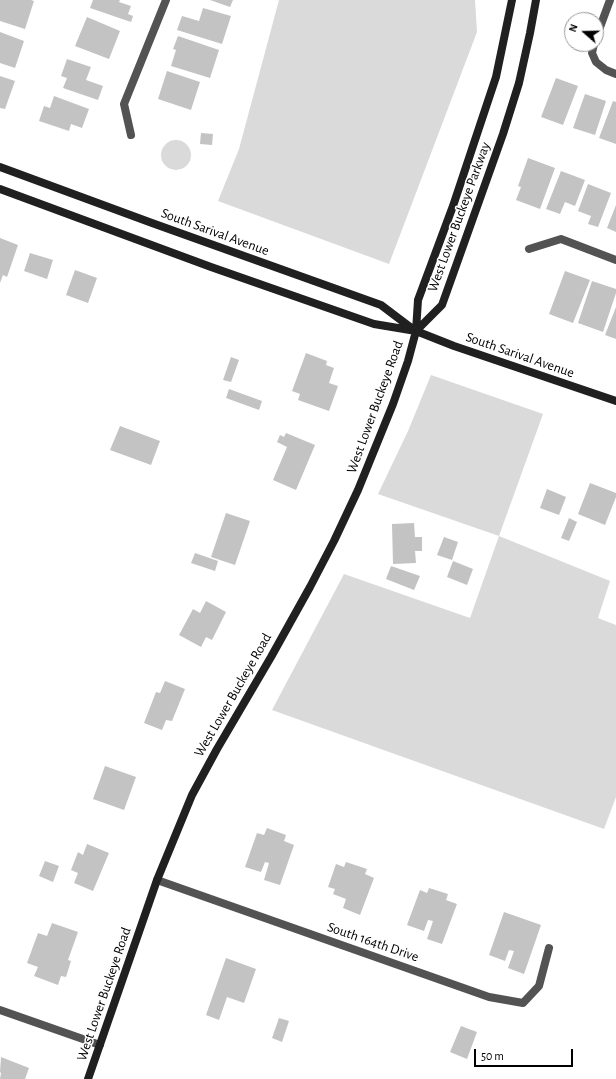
<!DOCTYPE html>
<html>
<head>
<meta charset="utf-8">
<style>
  body { margin:0 }
  #map { position:relative; width:616px; height:1079px; overflow:hidden; background:#fff; font-family:"Alegreya Sans",sans-serif }
  canvas { display:block }
  .north { position:absolute; left:564px; top:12px; width:40px; height:40px; box-sizing:border-box; background:#fff; border:1px solid #999; border-radius:50%; rotate:290deg; font-size:11px; font-weight:700; line-height:16px; text-align:center; color:#000 }
  .north::after { content:''; display:block; margin:auto; width:14px; height:18px; background:#000; clip-path:polygon(50% 0,100% 100%,50% 72%,0 100%) }
  .scale { position:absolute; left:474px; top:1049px; width:99px; height:18px; box-sizing:border-box; border:2px solid #000; border-top:0; padding-left:5px; font-size:12px; line-height:14px; white-space:nowrap; color:#000; -webkit-text-stroke:3px #fff; paint-order:stroke }
</style>
</head>
<body>
<div id="map">
<canvas width="616" height="1079"></canvas>
<div class="north">N</div>
<div class="scale">50 m</div>
</div>
<script>
const g = document.querySelector('canvas').getContext('2d');
g.lineJoin = 'round';
function fill(path, color) { g.fillStyle = color; g.fill(path, 'evenodd'); }
const poly = rows => new Path2D(rows.map(r => 'M' + r).join(''));
function strokePath(path, color, width, dash) { g.strokeStyle = color; g.lineWidth = width; g.lineCap = dash ? 'butt' : 'round'; g.setLineDash(dash || []); g.stroke(path); }
function label(font, color, halo, rows, align = 'center') {
  g.font = font + ' "Alegreya Sans",sans-serif'; g.lineWidth = 3; g.setLineDash([]); g.textBaseline = 'middle'; g.strokeStyle = halo; g.fillStyle = color; for (const [text, x, y, turn = 0] of rows) {
    g.save(); g.translate(x, y); g.rotate((+turn || 0) * Math.PI / 180); g.textAlign = isNaN(turn) ? turn : align; if (halo) g.strokeText(text, 0, 0); g.fillText(text, 0, 0); g.restore();
  }
}
const green = poly([
  [279,0,475,0,477,32,389,264,218,201,239,149],
  '161 155a15 15 0 1 1 30 0a15 15 0 1 1-30 0Z',
  [431,375,543,414,499,536,610,581,598,618,616,625,616,797,604,829,272,710,344,574,470,618,499,536,378,494,408,431]
]);
const building = poly([
  [0,0,31,0,34,1,25,29,0,21],
  [93,0,120,0,119,2,131,6,128,14,133,16,131,22,90,8],
  [210,0,233,0,230,7],
  [203,8,231,16,222,44,177,30,182,16,199,21],
  [87,17,120,31,109,59,75,46],
  [0,32,24,41,15,68,0,63],
  [178,36,219,50,210,78,171,66,176,50,173,49],
  [67,59,91,67,86,80,103,86,98,100,63,88,67,78,61,76],
  [167,71,200,82,191,110,158,99],
  [0,76,15,81,5,109,0,108],
  [556,78,578,86,563,125,541,117],
  [585,94,606,101,595,135,573,128],
  [54,96,89,109,82,128,71,124,69,131,39,121,44,106,50,108],
  [613,101,616,102,616,144,599,138],
  [201,133,213,134,212,145,200,144],
  [528,158,555,168,540,209,516,200,521,187,518,186],
  [561,171,585,180,575,206,565,202,560,214,546,209],
  [588,184,611,193,598,227,588,224,591,216,578,211],
  [616,205,616,232,607,228],
  [0,238,18,245,7,277,3,275,0,283],
  [30,253,53,260,47,279,24,271],
  [75,270,97,278,88,303,66,295],
  [565,271,590,280,573,323,549,314],
  [592,281,616,289,616,293,603,332,578,323],
  [616,307,616,339,605,335],
  [306,353,327,361,326,365,334,368,329,383,338,386,329,411,298,400,300,394,292,391],
  [231,357,239,360,231,382,223,380],
  [229,389,262,401,259,410,226,398],
  [120,426,160,441,151,465,110,450],
  [286,433,315,445,296,490,273,480,287,447,277,442,280,435,284,437],
  [590,483,616,493,616,497,605,525,578,514],
  [547,489,566,497,559,515,540,508],
  [226,513,250,521,235,565,211,557],
  [569,518,577,522,569,541,561,538],
  [414,523,415,537,422,537,422,551,415,551,416,563,393,564,392,524],
  [444,537,458,542,452,560,437,555],
  [195,553,218,561,215,571,191,563],
  [453,561,473,569,467,585,447,577],
  [391,566,420,576,414,590,386,579],
  [206,601,226,612,212,640,206,637,201,647,179,635,193,609,200,613],
  [165,681,185,689,172,721,166,720,162,730,144,723,156,692,160,693],
  [105,766,136,777,124,810,93,799],
  [267,828,286,835,284,841,294,845,280,885,264,880,269,863,265,862,261,872,245,867,257,833,264,835],
  [87,844,109,853,93,891,74,883,78,873,71,870,78,852,83,855],
  [45,861,59,866,53,882,39,876],
  [346,862,367,869,365,874,374,878,360,915,343,908,346,899,333,894,335,889,328,887,336,864,344,867],
  [429,888,448,894,446,900,457,904,442,944,427,939,433,921,428,920,424,931,407,925,420,890,427,893],
  [504,912,541,925,524,974,508,968,514,951,509,950,505,961,489,955],
  [52,923,78,932,68,960,71,961,66,977,61,976,58,985,34,976,38,967,27,963,38,933,47,936],
  [226,958,256,969,244,1003,227,997,219,1020,206,1015],
  [279,1018,289,1021,282,1042,272,1038],
  [461,1026,477,1032,467,1059,450,1052],
  [1,1057,29,1068,25,1079,0,1079,1,1073,0,1072]
]);
const minor = poly([
  [596,38,610,0],
  [594,44,592,53,596,62,606,70,616,74],
  [131,135,124,104,166,0],
  [529,249,561,239,616,260],
  [157,880,489,997,523,1003,539,986,549,948],
  [0,1010,100,1045]
]);
const secondary = poly([
  [0,167,152,223,381,305,414,330],
  [0,189,211,267,374,324,416,331,454,346,616,401],
  [416,331,442,305,503,134,519,83,530,33,536,0],
  [88,1079,157,880,192,795,217,749,271,657,310,587,334,541,358,490,393,404,408,361,416,331,418,300,453,206,496,77,512,0]
]);
const streetNames = [
  ["West Lower Buckeye Parkway",459,217,-70],
  ["South Sarival Avenue",215,232,20],
  ["South Sarival Avenue",520,355,19],
  ["West Lower Buckeye Road",375,407,-70],
  ["West Lower Buckeye Road",233,695,-60],
  ["South 164th Drive",373,942,19],
  ["West Lower Buckeye Road",104,994,-71]
];
fill(green, '#dadada');
fill(building, '#c3c3c3');
strokePath(minor, '#535353', 8);
strokePath(secondary, '#202020', 8);
label('14px', '#000', '#fff', streetNames);
</script>
</body>
</html>
